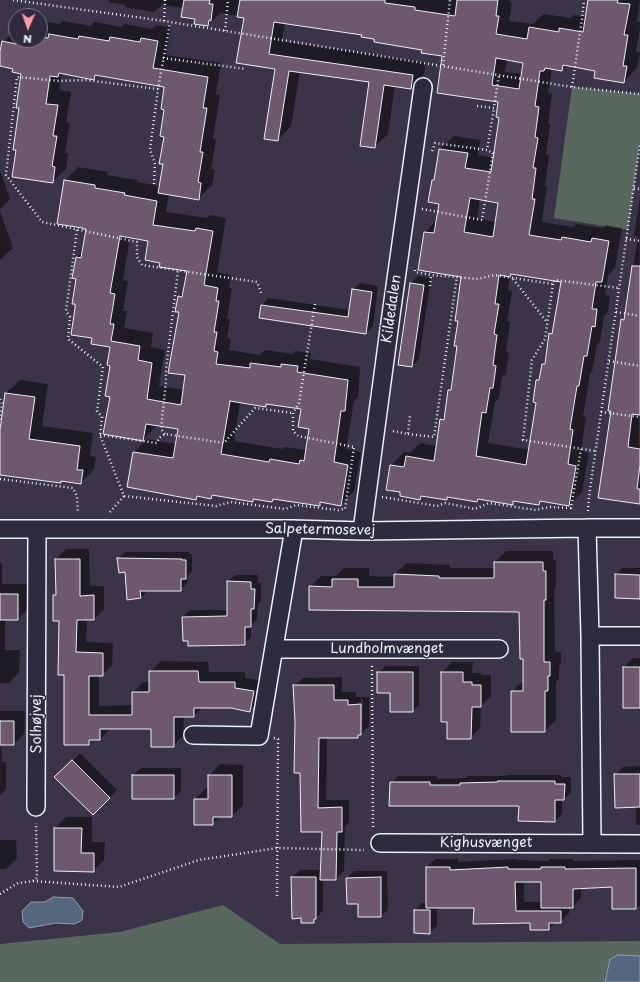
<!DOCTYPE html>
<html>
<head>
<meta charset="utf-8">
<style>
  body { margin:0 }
  #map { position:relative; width:640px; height:982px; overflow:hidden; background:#3b3347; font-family:"Playpen Sans",sans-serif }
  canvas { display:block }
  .north { position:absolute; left:8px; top:8px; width:40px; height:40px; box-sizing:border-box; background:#2f2a3d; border:1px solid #797a88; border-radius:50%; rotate:182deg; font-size:11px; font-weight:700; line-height:16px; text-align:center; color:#e8f1f8 }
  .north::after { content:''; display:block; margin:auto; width:14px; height:18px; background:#ff9aa2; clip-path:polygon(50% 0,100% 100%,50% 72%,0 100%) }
</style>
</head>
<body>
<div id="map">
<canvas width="640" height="982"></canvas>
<div class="north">N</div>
</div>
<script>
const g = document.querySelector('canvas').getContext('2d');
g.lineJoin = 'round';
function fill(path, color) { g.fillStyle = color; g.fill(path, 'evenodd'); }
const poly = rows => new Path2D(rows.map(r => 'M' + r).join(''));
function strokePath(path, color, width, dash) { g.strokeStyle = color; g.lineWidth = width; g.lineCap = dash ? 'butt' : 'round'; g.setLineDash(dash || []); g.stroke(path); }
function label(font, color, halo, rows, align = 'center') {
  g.font = font + ' "Playpen Sans",sans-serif'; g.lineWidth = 3; g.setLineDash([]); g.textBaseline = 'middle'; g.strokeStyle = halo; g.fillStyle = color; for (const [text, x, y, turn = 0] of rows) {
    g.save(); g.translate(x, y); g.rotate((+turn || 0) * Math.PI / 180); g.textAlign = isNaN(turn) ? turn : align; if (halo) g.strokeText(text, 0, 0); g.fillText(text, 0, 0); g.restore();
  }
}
const green = poly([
  [572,87,640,94,640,144,628,230,554,218],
  [223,905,280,944,640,941,640,982,0,982,0,944,120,932]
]);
const water = poly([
  [53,897,73,898,83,911,82,920,75,924,56,923,29,928,23,922,22,911,31,902,45,902,53,897],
  [618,955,640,956,640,982,605,982,610,959,618,955]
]);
const shadow = poly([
  [107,0,510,0,509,2,512,3,509,21,533,24,543,14,571,18,574,15,587,17,589,0,640,0,637,22,640,22,640,28,636,52,640,53,637,68,624,82,596,70,567,65,562,70,552,68,548,93,552,94,548,124,550,124,546,155,549,155,545,186,547,186,542,222,573,227,576,224,603,228,606,225,622,228,615,268,608,275,605,295,610,296,608,312,604,316,600,342,597,345,592,372,590,374,583,416,586,417,581,451,589,453,582,492,569,505,542,501,539,504,516,500,512,504,480,498,477,501,449,497,446,499,423,496,420,498,401,491,391,466,404,452,410,453,420,443,437,446,441,420,445,415,449,390,452,387,458,346,459,320,463,276,419,269,425,232,437,220,440,203,433,181,436,177,440,149,454,136,480,140,478,155,494,158,500,117,500,101,444,55,423,49,375,38,363,34,285,23,282,41,426,62,424,74,411,88,395,85,388,134,374,147,371,82,300,71,291,126,278,140,276,68,245,17,220,13,208,25,184,8,162,5,154,12,125,7,125,5,109,2,109,0],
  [507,59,524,62,523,74,505,72],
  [480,199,499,202,496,222,477,219],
  [513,273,562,281,553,331,550,334,546,361,543,364,540,377,537,380,538,402,530,450,488,443,495,402,499,398,502,377,506,374,509,353,506,352,510,322,507,321,512,291,508,290,510,276],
  [40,21,60,24,63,21,91,26,94,22,121,27,124,24,152,29,156,25,171,27,166,55,221,63,216,94,220,95,213,139,216,139,211,169,215,170,212,185,198,199,169,194,166,212,207,218,210,215,226,218,217,272,231,275,229,288,232,288,227,319,230,319,227,338,231,339,229,350,260,355,265,350,293,354,295,351,311,353,310,359,360,367,358,397,354,401,346,449,361,452,354,491,341,505,323,502,319,505,275,498,272,501,255,498,252,501,214,494,211,498,199,496,196,499,128,487,134,452,147,439,176,444,179,428,157,425,143,440,111,396,111,346,94,337,76,308,77,257,83,252,87,229,65,181,78,167,108,172,107,175,137,180,137,182,160,186,164,163,165,86,98,75,94,78,62,73,59,90,71,92,66,122,70,123,65,153,68,153,66,169,52,182,17,150,22,73,14,68,0,65,3,42,16,29,16,40,40,40],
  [130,237,149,240,161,262,188,271,184,291,179,296,186,375,184,390,159,386,165,350,151,347,153,333,124,328,127,311,123,311,128,281,123,280],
  [240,402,265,405,268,403,302,408,310,428,307,450,284,447,282,449,234,441],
  [0,170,10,199,0,209],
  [640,197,639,435,640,501,612,410,622,320,625,317,638,236,634,236],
  [0,211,13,248,0,260],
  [418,276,431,278,419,359,412,366,411,283],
  [360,283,378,286,373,326,366,333,262,305,268,298,350,310,353,290],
  [20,380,48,384,42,426,93,433,90,456,96,457,94,469,81,483,63,481,61,482,0,474,0,438,6,393],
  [66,549,89,549,90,586,104,586,104,609,94,619,87,619,86,642,113,643,112,665,102,675,99,675,99,706,133,705,133,693,143,682,150,682,150,672,161,661,208,662,209,672,245,672,245,678,263,681,260,700,250,710,231,707,203,707,194,716,184,716,183,736,173,746,152,728,110,729,100,739,94,739,89,744,65,674,60,620,54,595,57,592,56,559],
  [506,551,553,551,553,560,556,560,556,588,554,590,555,652,561,652,561,663,559,666,559,679,556,682,556,720,545,731,512,691,524,680,524,658,520,611,310,587,321,576,336,576,344,568,369,568,369,576,395,577,395,575,406,563,450,565,450,568,495,568,495,562],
  [125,552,189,552,189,554,192,554,192,571,188,576,187,583,180,590,148,590,141,598,118,559],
  [0,563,2,563,2,584,29,584,29,608,18,619,5,619,5,650,20,650,19,672,9,683,0,683],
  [622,568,640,568,640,598,616,575],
  [235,575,258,575,258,583,261,582,261,601,258,604,257,619,251,626,251,637,244,644,183,617,190,610,228,610,228,582],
  [633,658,640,658,640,707,624,667],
  [452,662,473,662,472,673,481,673,481,675,491,675,491,696,481,706,480,728,470,738,448,721,442,672],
  [385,666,419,666,419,705,412,711,391,692,378,673],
  [342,677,342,692,356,692,356,697,369,697,369,726,357,737,327,737,326,800,349,800,349,822,345,827,344,871,336,879,323,879,323,910,313,922,302,917,292,878,300,870,322,870,323,831,301,772,296,721,294,686,303,678],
  [361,699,363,699,362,730,360,730],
  [0,711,25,711,24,734,14,744,1,744,2,762,6,762,6,789,0,795],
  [80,753,117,790,93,814,56,777],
  [220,764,243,765,243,805,232,816,221,816,212,824,195,799,206,788,209,788,209,776],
  [640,766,640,825,636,825,636,807,615,775,623,767],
  [141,768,181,768,181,791,173,798,133,775],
  [506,775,561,775,561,777,571,777,571,792,564,799,562,799,562,814,555,821,520,805,391,783,398,776,437,776,437,779,466,778,468,776,505,776],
  [66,817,92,817,92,842,105,842,104,860,93,871,55,828],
  [0,840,16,840,17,858,6,869,0,869],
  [435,859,458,859,458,862,516,859,516,860,549,861,550,859,573,859,573,861,640,860,640,906,636,908,613,886,581,888,581,898,573,907,569,907,569,913,560,922,556,922,548,929,531,922,475,907,437,907,437,925,430,933,415,910,422,903,427,903,427,867],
  [524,881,542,881,542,902,524,902],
  [354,871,387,871,388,910,381,916,359,903,347,878]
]);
const building = poly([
  [184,0,210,0,209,4,213,4,211,21,209,20,208,26,194,24,195,19,181,17,184,0],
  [240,0,385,0,385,3,415,7,415,10,455,16,457,0,498,0,496,16,499,16,496,34,527,39,529,27,559,32,559,28,583,32,588,0,618,0,617,3,630,4,624,35,628,35,623,66,627,66,624,83,594,78,595,71,563,65,562,71,545,68,544,71,540,71,535,106,539,107,535,137,538,138,533,168,536,168,532,199,535,199,529,235,561,240,562,237,591,242,592,238,609,241,602,282,596,282,592,309,597,309,595,327,592,326,587,356,584,356,579,386,577,386,570,429,573,430,568,464,576,466,569,506,540,501,539,505,513,501,513,505,478,499,477,502,447,497,447,500,421,496,420,500,400,496,400,492,386,490,390,465,404,467,406,456,434,461,440,419,444,420,448,390,451,390,457,346,454,346,458,321,455,321,461,277,418,270,424,232,434,233,439,204,428,202,432,180,434,180,439,149,468,153,465,168,491,172,499,118,496,117,498,102,437,93,442,56,421,53,422,50,374,42,374,39,361,37,362,35,274,22,269,54,413,75,411,89,384,85,375,148,360,146,369,82,289,71,278,141,264,139,275,69,236,63,244,18,237,17,240,0],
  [496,58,523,63,519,89,492,85,496,58],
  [470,198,498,203,493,237,464,232,470,198],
  [511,274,561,282,552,334,549,333,545,364,542,364,539,380,536,380,533,402,536,403,526,465,476,456,482,412,486,413,490,388,493,388,496,366,493,365,497,335,494,334,499,304,495,304,499,275,510,277,511,274],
  [49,34,78,39,79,36,109,41,110,37,140,42,141,38,158,41,153,68,208,77,203,108,207,108,200,152,203,152,198,182,201,183,199,200,158,193,163,164,159,164,164,137,160,136,164,110,161,109,164,87,95,75,94,80,59,73,58,77,50,76,46,104,58,105,53,136,57,136,52,166,55,167,53,183,12,177,16,150,13,150,19,108,16,108,21,74,12,72,13,69,0,66,0,51,2,41,16,44,17,40,40,40,40,37,48,38,49,34],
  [64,180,95,185,95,188,125,193,124,195,157,201,153,225,195,231,196,228,213,231,204,285,218,288,216,301,219,301,214,332,217,332,214,351,218,352,216,364,250,368,250,363,281,367,281,364,298,366,297,372,348,380,345,411,341,411,334,462,348,465,341,506,320,502,320,506,273,499,272,502,253,499,253,502,212,495,211,499,197,496,196,500,127,487,133,452,173,458,178,429,146,424,143,441,103,434,110,397,105,396,110,366,107,365,110,347,91,344,92,338,71,335,75,308,75,304,72,304,76,279,72,278,76,257,81,258,86,229,83,229,83,228,57,224,64,180],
  [120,236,148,241,145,260,160,263,159,267,187,271,182,297,178,296,175,312,179,312,168,373,185,375,181,405,147,399,152,363,138,360,140,346,111,341,114,324,110,324,115,294,110,293,120,236],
  [230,401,266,407,266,404,301,409,298,427,309,429,304,461,300,460,299,464,270,459,269,462,221,454,230,401],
  [632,266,640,266,640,415,632,414,628,447,640,449,640,465,637,489,640,489,640,504,598,498,611,411,608,411,621,319,624,320,632,266],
  [410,283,424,285,412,367,398,365,410,283],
  [352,289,372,292,366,334,259,318,261,305,348,317,352,289],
  [5,393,35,397,29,439,80,446,77,470,83,470,81,484,61,481,61,483,0,475,0,430,5,393],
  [117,558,182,559,182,560,186,560,186,579,181,579,181,591,140,591,141,598,127,600,125,572,119,573,117,558],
  [55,559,80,559,80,596,94,595,94,620,77,620,76,652,103,653,103,676,89,676,89,715,132,715,132,692,149,692,149,671,198,671,199,682,235,682,235,688,254,691,250,712,231,708,194,708,194,717,174,717,174,747,151,747,151,729,100,729,100,740,89,740,89,745,64,745,64,675,58,675,59,621,53,621,53,595,56,595,55,559],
  [494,562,543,562,543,571,546,571,546,600,544,600,544,662,550,662,550,676,548,676,548,691,545,691,545,732,511,732,511,691,523,691,523,659,520,659,519,612,309,610,309,586,332,587,332,579,358,579,358,587,394,587,394,574,439,576,439,578,494,578,494,562],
  [615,574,640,575,640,599,615,598,615,574],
  [227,581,251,582,251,589,255,589,254,609,251,609,251,627,245,627,245,645,188,646,188,641,183,641,182,617,227,616,227,581],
  [0,594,18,594,18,620,0,620,0,594],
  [623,667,640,667,640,708,623,708,623,667],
  [377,672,413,672,413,712,390,712,390,693,377,693,377,672],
  [441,672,463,672,463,682,472,682,472,685,481,685,481,707,472,707,471,739,447,739,447,722,441,722,441,672],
  [293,685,334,685,334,700,348,700,348,705,361,704,361,735,358,735,358,738,319,738,318,808,342,807,342,832,337,832,336,880,320,880,322,832,301,832,300,773,294,773,295,721,293,685],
  [0,721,14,721,14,745,0,745,0,721],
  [72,760,110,798,93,815,54,777,72,760],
  [614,774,640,774,640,807,615,808,614,774],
  [132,775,174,775,174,799,132,799,132,775],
  [208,775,232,775,232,817,213,817,213,825,194,825,194,799,208,799,208,775],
  [498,781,555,781,555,784,565,784,564,800,555,800,555,822,518,821,519,806,389,806,390,782,430,782,430,785,460,785,460,783,498,782,498,781],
  [54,828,82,828,81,853,94,853,94,872,54,871,54,828],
  [426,867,450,867,450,870,508,867,508,869,541,869,541,867,565,867,565,869,636,868,636,909,612,909,612,887,573,889,573,908,541,908,541,882,515,882,516,911,561,911,561,923,549,923,549,930,530,930,530,923,473,924,474,908,426,908,426,867],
  [291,877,316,877,316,919,314,919,314,923,301,923,301,918,292,919,291,877],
  [381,877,381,917,358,917,358,904,347,904,346,878,381,877],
  [414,910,430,910,430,934,414,933,414,910]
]);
const path = poly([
  [13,0,164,21,572,87,640,94],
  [164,21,165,0],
  [225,31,228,0],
  [163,58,246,69],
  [443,65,450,0],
  [572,87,582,19,584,0],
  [158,89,86,80,59,81,17,77,6,175,42,222,137,242,137,257,142,265,257,282,262,295],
  [477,106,494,108,499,75],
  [432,151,435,143,487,150,494,108],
  [154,184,155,164,150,149,158,89,170,23],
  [634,188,640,189],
  [422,209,482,220,493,153,487,150],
  [77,230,66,311,70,317,68,339,103,367,97,411,102,417,100,435,124,496,216,506,231,502,285,509,296,505,338,510,345,509,354,447],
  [626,239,640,241],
  [415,270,415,272,431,275,478,279,494,275,553,284,555,280,619,288],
  [513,279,547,322],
  [553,284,545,339,532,360,523,440,596,451],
  [430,286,431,275],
  [315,304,299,403,293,413,293,431,298,436,354,447],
  [616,312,640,316],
  [609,361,640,366],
  [0,399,2,404,0,421],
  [601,412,640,417],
  [393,431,408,434,410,415],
  [165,434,161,429,166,381,166,369,178,271],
  [408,434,434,437,457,276],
  [100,435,157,443,159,438,165,434,224,443,255,408,293,413],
  [0,479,73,488,77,496,78,513],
  [382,497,437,506,445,503,475,509,489,503,536,510,549,507,571,508,581,449],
  [588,511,589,496,640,144],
  [110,512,124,496],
  [372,666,373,828],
  [274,738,278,739,277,899],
  [33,881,119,887,199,860,277,848,364,850],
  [0,894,18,883,33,881,37,878,36,823]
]);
const street = poly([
  [587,528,590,636,592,844],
  [0,529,294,529,362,531,587,528,640,528],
  [362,531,391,315,423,87],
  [590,636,640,636],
  [275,649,499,649],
  [193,735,259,736,294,529],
  [36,807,37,529],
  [380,843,640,844]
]);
const streetNames = [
  ["Kildedalen",392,309,-82],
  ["Salpetermosevej",320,530,1],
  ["Lundholmvænget",387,649],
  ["Solhøjvej",37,724,-90],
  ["Kighusvænget",486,843]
];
fill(green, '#58685f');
fill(water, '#54677f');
strokePath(water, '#8f9eaf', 1);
fill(shadow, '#0007');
fill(building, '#6d586e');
strokePath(building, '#e8f1f8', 1);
strokePath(street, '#e8f1f8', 20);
strokePath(path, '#e8f1f8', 2.5, [1, 3]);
strokePath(street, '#2f2a3d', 17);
label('14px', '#e8f1f8', '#2f2a3d', streetNames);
</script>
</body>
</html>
